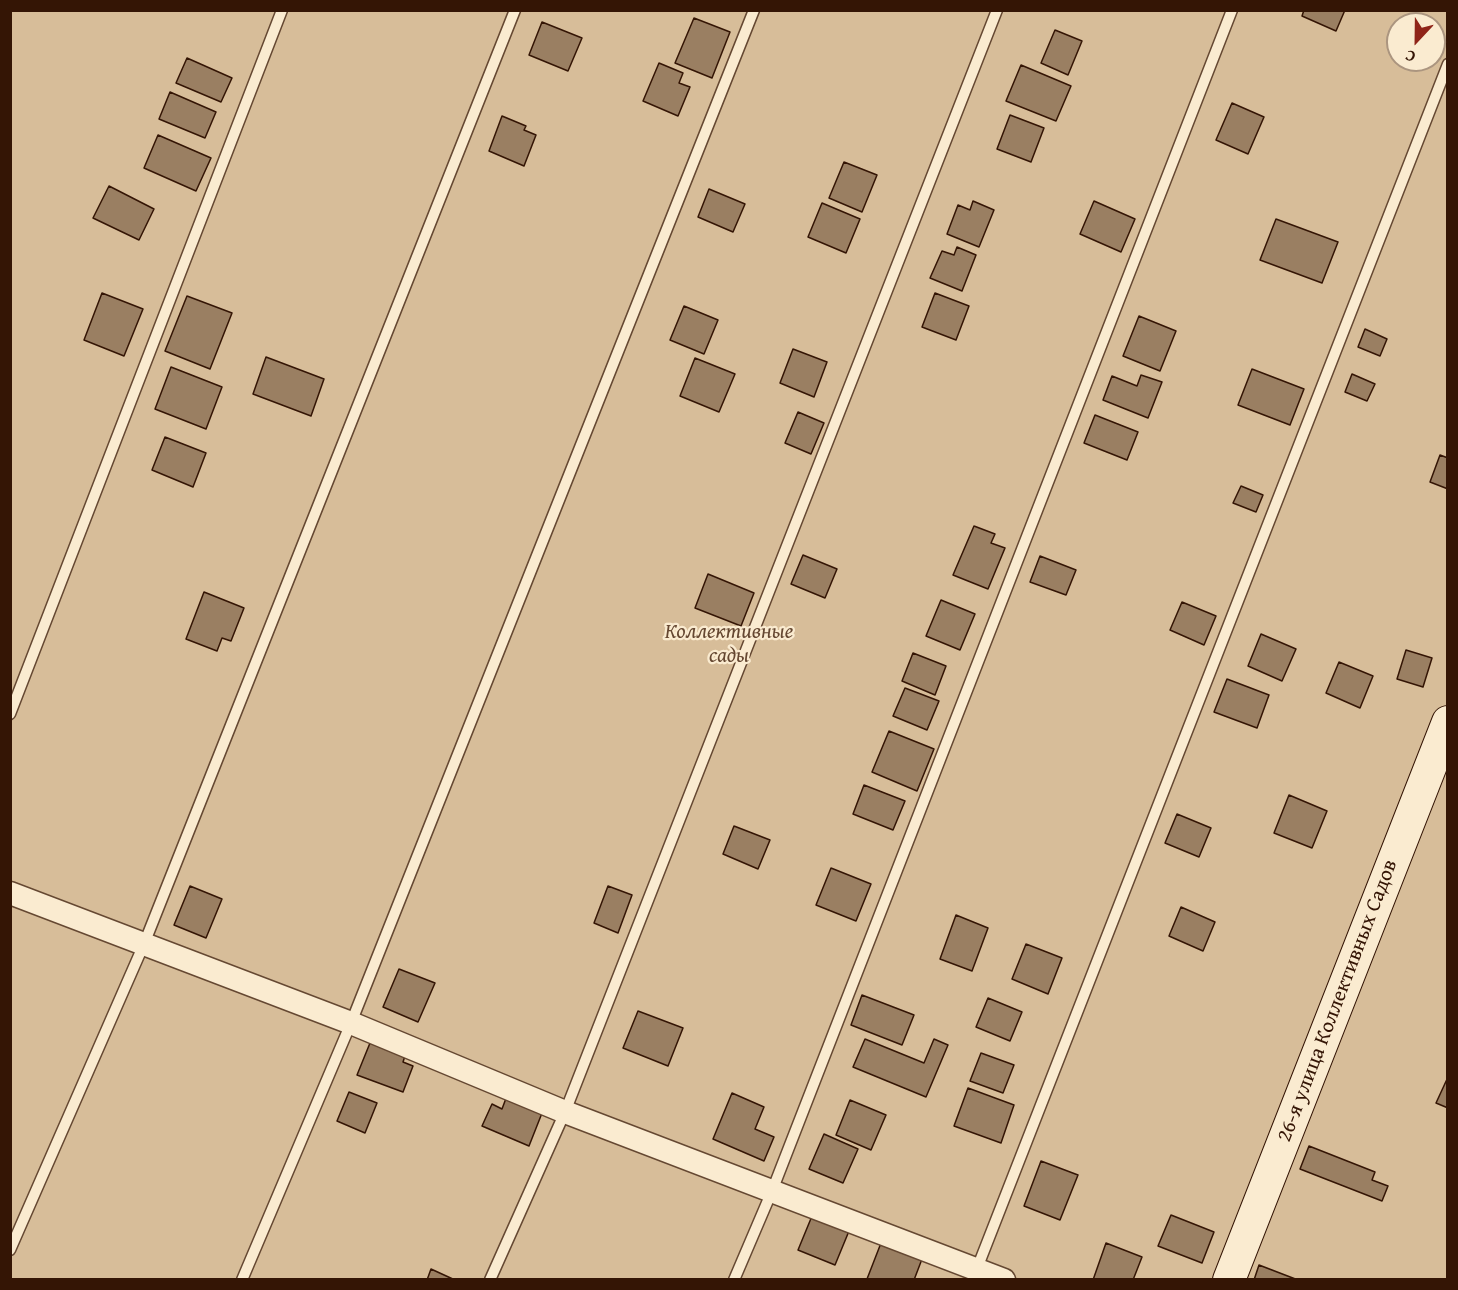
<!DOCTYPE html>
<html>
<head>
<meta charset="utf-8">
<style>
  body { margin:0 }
  #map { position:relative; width:1458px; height:1290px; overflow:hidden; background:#f8e0b7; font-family:"Gentium Book Plus",serif }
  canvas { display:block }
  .frame { position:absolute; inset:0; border:12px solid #341505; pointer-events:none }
  .north { position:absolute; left:1386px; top:12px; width:60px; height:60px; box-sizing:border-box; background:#faebd0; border:2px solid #ab957f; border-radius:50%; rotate:202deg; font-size:16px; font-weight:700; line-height:24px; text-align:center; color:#341505 }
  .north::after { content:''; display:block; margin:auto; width:21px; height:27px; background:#8f2418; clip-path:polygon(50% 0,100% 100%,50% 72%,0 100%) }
</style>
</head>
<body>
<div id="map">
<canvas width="1458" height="1290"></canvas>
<div class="frame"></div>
<div class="north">С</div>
</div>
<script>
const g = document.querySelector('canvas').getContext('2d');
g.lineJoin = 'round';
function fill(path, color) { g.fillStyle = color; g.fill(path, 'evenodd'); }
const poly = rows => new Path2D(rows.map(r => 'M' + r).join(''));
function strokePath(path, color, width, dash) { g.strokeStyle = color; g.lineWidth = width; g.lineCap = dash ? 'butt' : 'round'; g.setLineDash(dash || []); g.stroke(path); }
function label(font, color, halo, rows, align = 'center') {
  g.font = font + ' "Gentium Book Plus",serif'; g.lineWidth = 4.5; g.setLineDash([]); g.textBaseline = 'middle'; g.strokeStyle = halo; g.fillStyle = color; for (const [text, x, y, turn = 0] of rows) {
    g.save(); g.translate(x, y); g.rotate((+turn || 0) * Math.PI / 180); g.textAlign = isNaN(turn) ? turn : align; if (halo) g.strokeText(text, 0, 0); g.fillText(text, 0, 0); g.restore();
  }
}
const green = poly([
  [11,11,1447,11,1447,1279,11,1279],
  [1398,24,1434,24,1434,60,1398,60]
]);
const building = poly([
  [1304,10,1345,10,1336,31,1302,16,1304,10],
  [694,18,730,32,712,78,675,63,694,18],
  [542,22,582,38,568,71,529,55,542,22],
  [1055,30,1082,41,1068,75,1041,63,1055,30],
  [187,58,232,78,221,102,176,83,187,58],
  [659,63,683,73,679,83,690,87,678,116,643,101,659,63],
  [1021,65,1071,86,1056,121,1006,101,1021,65],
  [170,92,216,112,205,138,159,119,170,92],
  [1232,103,1264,117,1248,154,1216,140,1232,103],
  [1010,115,1044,128,1031,162,997,149,1010,115],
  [502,116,526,126,524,130,536,135,524,166,489,151,502,116],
  [158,135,211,158,196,191,144,168,158,135],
  [844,162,877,175,862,212,829,198,844,162],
  [109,186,154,209,139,240,93,218,109,186],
  [709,189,745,204,733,232,698,217,709,189],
  [973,201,994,210,979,247,947,234,958,205,970,210,973,201],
  [1094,201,1135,219,1121,252,1080,234,1094,201],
  [822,203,860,219,846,253,808,237,822,203],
  [1276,219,1338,242,1322,283,1260,260,1276,219],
  [957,247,976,255,962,291,930,278,942,251,954,255,957,247],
  [102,293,143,309,124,356,84,340,102,293],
  [935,293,969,306,956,340,922,327,935,293],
  [187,296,232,313,210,369,165,351,187,296],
  [684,306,718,320,704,354,670,340,684,306],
  [1139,316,1176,331,1160,371,1123,356,1139,316],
  [1365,329,1387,339,1380,356,1358,347,1365,329],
  [793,349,827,362,814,397,780,383,793,349],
  [266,357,324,379,311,416,253,394,266,357],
  [695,358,735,374,719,412,680,396,695,358],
  [171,367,222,387,206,429,155,409,171,367],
  [1252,369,1304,389,1290,425,1238,405,1252,369],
  [1352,374,1375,384,1367,401,1345,392,1352,374],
  [1141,375,1162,382,1148,418,1103,400,1112,376,1137,386,1141,375],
  [798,412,824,423,811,454,785,443,798,412],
  [1095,415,1138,432,1127,460,1084,443,1095,415],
  [165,437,206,453,193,487,152,470,165,437],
  [1440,455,1448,458,1448,489,1430,482,1440,455],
  [1241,486,1263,495,1256,512,1233,503,1241,486],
  [974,526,995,534,991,543,1005,548,988,589,953,575,974,526],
  [803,555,837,569,825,598,791,584,803,555],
  [1040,556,1076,570,1066,595,1030,582,1040,556],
  [708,574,754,593,741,626,695,608,708,574],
  [204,592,244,608,231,641,222,638,217,651,186,639,204,592],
  [941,600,975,614,960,650,926,636,941,600],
  [1182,602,1216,616,1204,645,1170,630,1182,602],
  [1261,634,1296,649,1282,681,1248,666,1261,634],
  [1406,650,1432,658,1423,687,1397,679,1406,650],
  [913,653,946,666,935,695,902,681,913,653],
  [1339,662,1373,676,1360,708,1326,693,1339,662],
  [1227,679,1269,695,1257,728,1214,712,1227,679],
  [905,688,939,701,927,730,893,716,905,688],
  [889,731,934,749,917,791,872,772,889,731],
  [864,785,905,801,893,830,853,814,864,785],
  [1289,795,1327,811,1312,848,1274,833,1289,795],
  [1177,814,1211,828,1199,857,1165,843,1177,814],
  [734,826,770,840,758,869,723,854,734,826],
  [831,868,871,884,856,921,816,905,831,868],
  [190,886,222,899,206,938,174,925,190,886],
  [608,886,632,895,618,933,594,923,608,886],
  [1181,907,1215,922,1203,951,1169,936,1181,907],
  [956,915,988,928,972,971,940,959,956,915],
  [1026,944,1062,958,1048,994,1012,979,1026,944],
  [399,969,435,983,418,1022,383,1007,399,969],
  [862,995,914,1015,902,1045,851,1025,862,995],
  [988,998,1022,1012,1010,1041,976,1027,988,998],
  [638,1011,683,1028,668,1066,623,1048,638,1011],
  [865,1039,924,1063,934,1039,948,1045,926,1097,853,1067,865,1039],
  [370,1043,405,1056,403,1062,413,1066,403,1092,357,1075,370,1043],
  [981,1053,1014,1065,1003,1093,970,1081,981,1053],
  [1448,1077,1448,1108,1436,1103,1448,1077],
  [968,1088,1014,1105,1001,1143,954,1126,968,1088],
  [349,1092,377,1103,365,1133,337,1121,349,1092],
  [508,1093,544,1108,529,1146,482,1126,492,1104,502,1109,508,1093],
  [732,1093,764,1107,755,1129,774,1137,764,1161,713,1139,732,1093],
  [850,1100,886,1115,871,1150,836,1135,850,1100],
  [824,1134,858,1149,843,1183,809,1169,824,1134],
  [1309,1146,1375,1172,1372,1180,1388,1186,1382,1201,1300,1169,1309,1146],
  [1041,1161,1078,1175,1060,1220,1024,1206,1041,1161],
  [1171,1215,1214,1232,1202,1263,1158,1246,1171,1215],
  [812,1216,849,1231,835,1265,798,1250,812,1216],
  [881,1243,922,1259,914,1280,867,1279,881,1243],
  [1106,1243,1142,1257,1133,1280,1093,1280,1106,1243],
  [1259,1265,1298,1280,1254,1280,1259,1265],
  [431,1269,455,1280,427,1280,431,1269]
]);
const lane = poly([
  [10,714,282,10],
  [10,1250,144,944,515,10],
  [976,1271,1448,64],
  [242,1280,351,1023,754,10],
  [490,1280,565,1112,997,10],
  [734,1280,772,1191,1232,10]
]);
const street = poly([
  [10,893,351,1023,565,1112,1004,1280]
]);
const secondary = poly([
  [1229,1280,1448,722]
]);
const parkNames = [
  ["Коллективные",729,633],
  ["сады",729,657]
];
const streetNames = [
  ["26-я улица Коллективных Садов",1338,1001,-69]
];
fill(green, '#d7bd99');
fill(building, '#9a7f62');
strokePath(building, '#341505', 1.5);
strokePath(lane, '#654832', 13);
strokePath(street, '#654832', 25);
strokePath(secondary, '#341505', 34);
strokePath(lane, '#faebd0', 10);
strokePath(street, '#faebd0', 22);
strokePath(secondary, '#faebd0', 32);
label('italic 21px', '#654731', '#faebd0', parkNames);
label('21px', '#341505', '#faebd0', streetNames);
</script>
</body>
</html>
